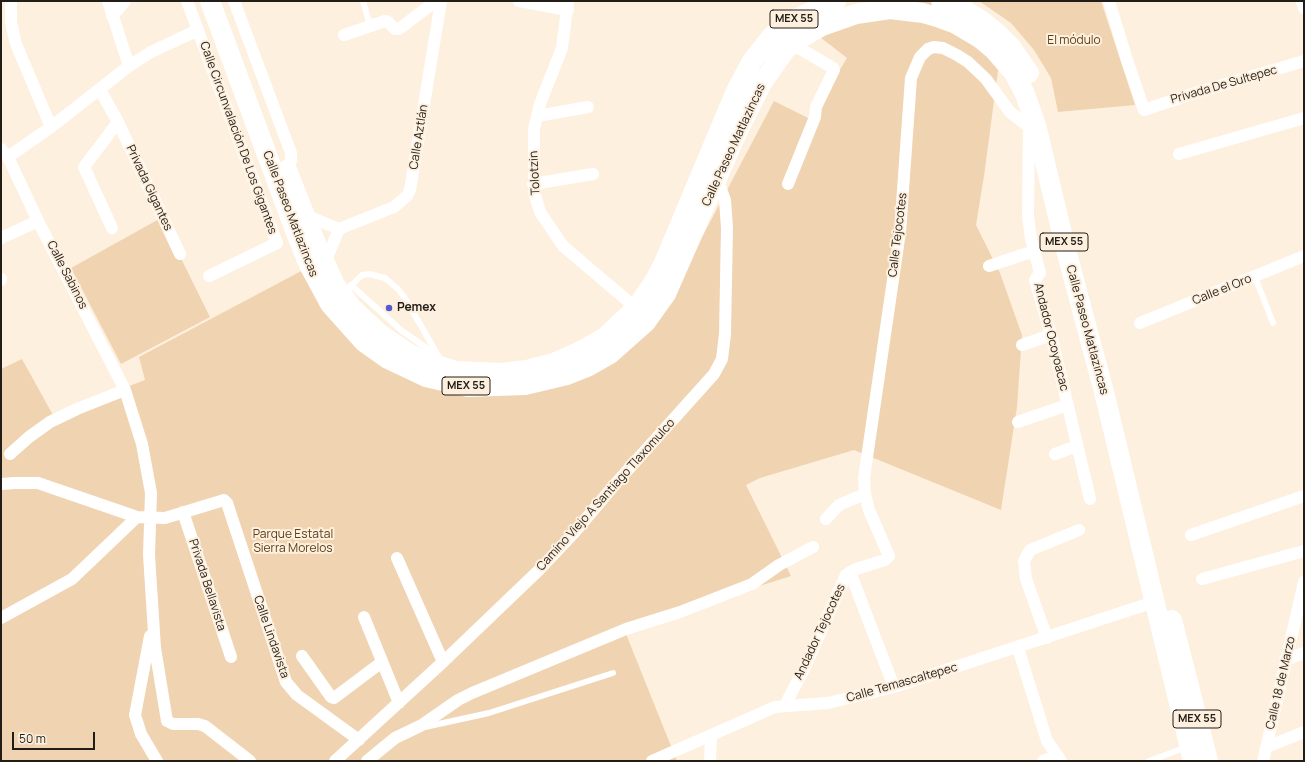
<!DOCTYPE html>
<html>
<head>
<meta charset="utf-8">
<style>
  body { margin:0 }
  #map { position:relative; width:1305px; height:762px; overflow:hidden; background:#fef0df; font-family:Manrope,sans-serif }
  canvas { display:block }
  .frame { position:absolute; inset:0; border:2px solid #221d17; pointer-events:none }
  .scale { position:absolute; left:12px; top:732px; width:83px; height:18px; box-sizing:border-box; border:2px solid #221d17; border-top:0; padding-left:5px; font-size:12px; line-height:14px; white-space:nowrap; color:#221d17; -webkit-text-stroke:3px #fef0df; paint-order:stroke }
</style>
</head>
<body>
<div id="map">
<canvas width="1305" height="762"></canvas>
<div class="frame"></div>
<div class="scale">50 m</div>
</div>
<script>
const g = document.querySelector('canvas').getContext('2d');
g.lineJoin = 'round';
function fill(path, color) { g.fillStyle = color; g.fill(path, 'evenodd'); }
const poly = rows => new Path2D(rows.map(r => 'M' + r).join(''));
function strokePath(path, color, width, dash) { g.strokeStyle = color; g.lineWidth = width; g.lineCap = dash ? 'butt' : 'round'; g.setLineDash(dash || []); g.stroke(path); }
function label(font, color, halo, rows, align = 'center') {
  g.font = font + ' Manrope,sans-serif'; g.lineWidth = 4; g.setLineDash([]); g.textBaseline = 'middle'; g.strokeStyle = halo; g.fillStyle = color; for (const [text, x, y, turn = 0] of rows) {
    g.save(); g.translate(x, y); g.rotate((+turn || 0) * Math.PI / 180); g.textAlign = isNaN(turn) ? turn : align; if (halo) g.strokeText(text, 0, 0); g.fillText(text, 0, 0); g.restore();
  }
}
const green = poly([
  [901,1,934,2,1003,33,984,176,976,225,1000,273,1022,335,1017,407,1001,510,854,450,760,478,746,485,791,576,624,629,677,761,1,761,1,369,22,359,53,415,145,380,139,357,322,260,372,331,488,386,654,328,774,101,810,119,847,58,820,37],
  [979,1,1101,1,1135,105,1058,112,1051,78,1034,50,1011,23],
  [161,218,210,317,121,364,71,268]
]);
const service = poly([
  [363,1,370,26],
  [1255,277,1273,323],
  [351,285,402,331,434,353],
  [344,293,362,275,369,274,385,278,398,289,405,298,440,359],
  [425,727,489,713,613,673],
  [1149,761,1187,747]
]);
const minor = poly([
  [11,1,11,22,16,44,51,127],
  [108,1,129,66],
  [187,1,277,243,209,276],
  [234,1,291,153,291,161,287,169],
  [519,1,568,10],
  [568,1,562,48,540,104,534,129,534,192,540,212,563,246,636,308],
  [1109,1,1126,57,1144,110,1192,94,1304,61],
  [1302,1,1304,8],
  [112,16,125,1],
  [344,35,385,21,388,22,395,29,399,29,436,1],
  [100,90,118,122,180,254],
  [537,116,588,107],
  [1029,127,1028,216,1031,239,1040,273,1035,280,1051,335,1090,499],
  [1,149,8,157,38,221,125,390,142,444,151,493,149,555,155,648,167,721,173,724,198,724,205,726,250,761],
  [1179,154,1304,118],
  [8,157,51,127,129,66,151,52,198,30],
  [533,184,593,174],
  [788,184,815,117,816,107,834,70,833,68,792,44],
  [305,215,339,229,394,207,407,196,410,190,441,1],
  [112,228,84,167,118,122],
  [1,238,38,221],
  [324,265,339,229],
  [989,266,1034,251],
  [1,279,1,280],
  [1140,323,1304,256],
  [1022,345,1051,335],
  [1018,422,1067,405],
  [10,454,29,437,50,422,77,409,125,390],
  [1055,454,1077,446],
  [1,484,15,483,38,483,137,517],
  [183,512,231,657],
  [826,519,839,505,865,494],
  [1191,535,1304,496],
  [397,558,443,662],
  [850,572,894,687],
  [1202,579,1304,551],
  [364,617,399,703],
  [1,618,72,579,137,517,165,518,224,500,227,503,286,682,297,695,359,740],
  [150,636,135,715,141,734,157,761],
  [1047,638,1026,579,1024,561,1030,550,1079,530],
  [1018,648,1047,741,1061,761],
  [302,656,331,697,334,698,382,662],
  [1285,660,1304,653],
  [785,705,804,669,846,575,856,569,885,560,889,556,869,510,865,494,864,478,900,232,911,78,920,57,928,49,934,47,943,48,957,55,968,62,986,79,1010,112,1029,127,1036,125],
  [1267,747,1304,732],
  [335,761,443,662,539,570,573,534,617,482,714,374,722,359,725,334,727,228,725,200,716,176],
  [367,761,395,738,422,725,458,700,472,693,626,629,680,612,752,584,779,565,813,547],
  [652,761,775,707,828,703,894,687,1154,602],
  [710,761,711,735],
  [1043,761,1057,756],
  [1263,761,1304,582]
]);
const trunk = poly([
  [210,1,296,233,309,265,330,304,364,342,388,359,426,377,468,387,525,385,567,375,587,367,610,354,646,322,666,294,737,133,762,83,786,49,806,35,822,26,856,14,890,9,923,13,940,18,954,23,981,39,993,49,1014,73,1025,94,1036,125,1066,250,1104,392,1193,761],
  [941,1,959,7,981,20,998,34,1011,47,1029,73],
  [287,170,317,246,335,285,352,308,380,334,408,353,430,363,456,371,501,373,527,370,554,363,581,351,604,338,636,308,654,282,663,265,736,91,752,61,772,36,793,20,836,1],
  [1172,620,1208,761]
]);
const markers = [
  [389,308,4,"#555ad1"]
];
const shields = [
  [794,19,48],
  [1064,242,48],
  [466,386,48],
  [1197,719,48]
];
const shieldNames = [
  ["MEX 55",794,19],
  ["MEX 55",1064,242],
  ["MEX 55",466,386],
  ["MEX 55",1197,719]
];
const parkNames = [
  ["El módulo",1074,41],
  ["Parque Estatal",293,535],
  ["Sierra Morelos",293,549]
];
const streetNames = [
  ["Privada De Sultepec",1224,85,-16],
  ["Calle Aztlán",419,137,-81],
  ["Calle Circunvalación De Los Gigantes",238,138,70],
  ["Calle Paseo Matlazincas",734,145,-65],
  ["Tolotzin",535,173,-93],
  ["Privada Gigantes",149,188,65],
  ["Calle Paseo Matlazincas",290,214,69],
  ["Calle Tejocotes",898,235,-83],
  ["Calle Sabinos",67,275,63],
  ["Calle el Oro",1222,290,-22],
  ["Calle Paseo Matlazincas",1087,330,75],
  ["Andador Ocoyoacac",1051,337,76],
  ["Camino Viejo A Santiago Tlaxomulco",606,495,-48],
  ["Privada Bellavista",207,585,72],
  ["Andador Tejocotes",820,632,-65],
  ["Calle Lindavista",271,637,71],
  ["Calle Temascaltepec",902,683,-16],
  ["Calle 18 de Marzo",1281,683,-77]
];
const poiNames = [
  ["Pemex",397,308]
];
fill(green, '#f0d3b0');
strokePath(service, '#fff', 6);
strokePath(minor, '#fff', 12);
strokePath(trunk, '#fff', 20);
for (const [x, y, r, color] of markers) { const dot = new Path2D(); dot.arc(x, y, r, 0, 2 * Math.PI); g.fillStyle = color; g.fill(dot); strokePath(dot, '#fef0df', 1.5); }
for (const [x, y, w] of shields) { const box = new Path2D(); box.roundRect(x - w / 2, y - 9, w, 18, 3); g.fillStyle = '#fef0df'; g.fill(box); strokePath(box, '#221d17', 1); }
label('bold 11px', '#221d17', null, shieldNames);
label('12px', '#5c3e15', '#fef0df', parkNames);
label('12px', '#221d17', '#fef0df', streetNames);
label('bold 12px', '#221d17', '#fef0df', poiNames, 'left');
</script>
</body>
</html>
